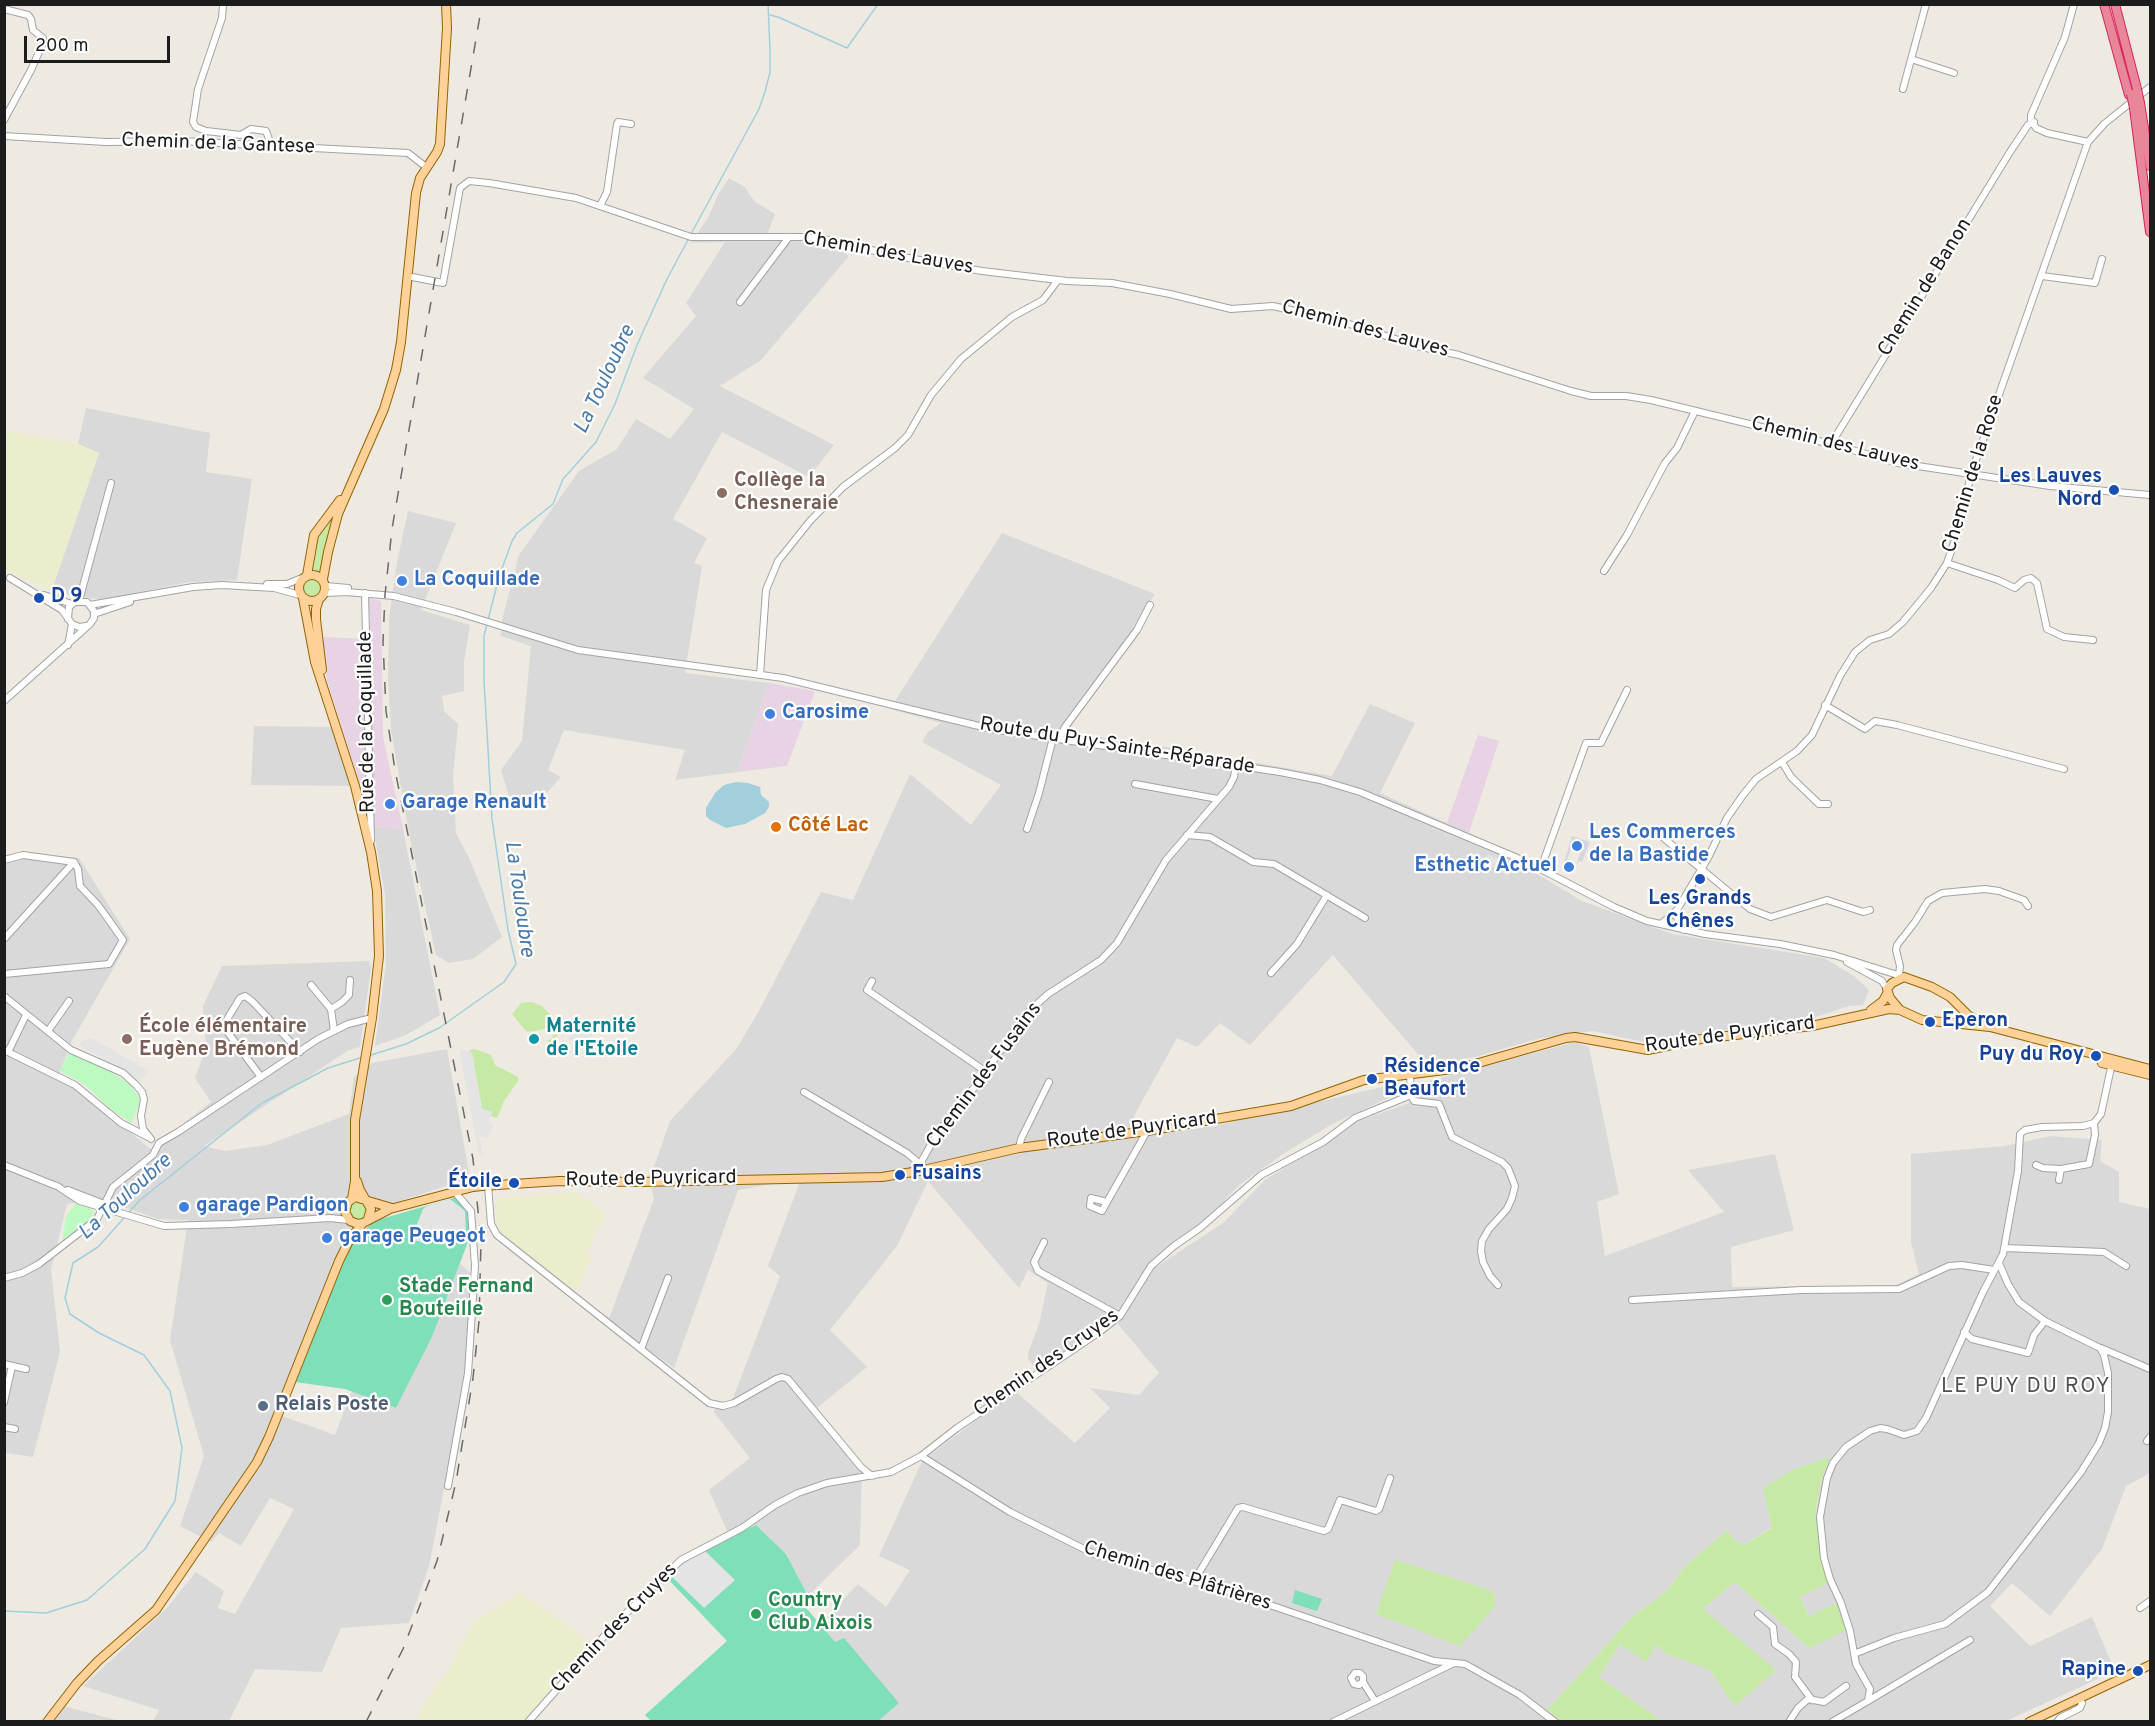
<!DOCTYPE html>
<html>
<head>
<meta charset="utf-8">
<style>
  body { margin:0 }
  #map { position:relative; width:2155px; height:1726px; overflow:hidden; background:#eeeae1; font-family:Overpass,sans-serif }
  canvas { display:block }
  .frame { position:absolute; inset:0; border:6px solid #1c1c1c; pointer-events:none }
  .scale { position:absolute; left:24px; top:36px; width:146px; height:27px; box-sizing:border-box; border:3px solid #1c1c1c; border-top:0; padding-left:8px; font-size:18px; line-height:21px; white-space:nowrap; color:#1c1c1c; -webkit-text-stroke:4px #fff; paint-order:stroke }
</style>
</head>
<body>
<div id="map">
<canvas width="2155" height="1726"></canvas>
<div class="frame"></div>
<div class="scale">200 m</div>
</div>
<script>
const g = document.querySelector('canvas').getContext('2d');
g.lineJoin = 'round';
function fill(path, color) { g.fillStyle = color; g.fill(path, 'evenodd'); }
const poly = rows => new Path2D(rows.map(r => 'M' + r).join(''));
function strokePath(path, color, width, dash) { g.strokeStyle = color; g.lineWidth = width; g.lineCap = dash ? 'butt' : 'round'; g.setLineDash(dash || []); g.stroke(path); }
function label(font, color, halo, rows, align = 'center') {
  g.font = font + ' Overpass,sans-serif'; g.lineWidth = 4.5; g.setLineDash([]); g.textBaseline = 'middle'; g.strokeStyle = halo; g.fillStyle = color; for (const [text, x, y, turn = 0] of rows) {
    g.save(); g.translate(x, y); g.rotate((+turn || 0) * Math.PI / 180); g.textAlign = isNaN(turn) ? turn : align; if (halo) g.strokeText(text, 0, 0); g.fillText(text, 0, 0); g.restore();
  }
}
const residential = poly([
  [729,178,745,187,754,201,775,214,767,235,847,248,844,253,849,256,761,360,720,386,834,445,809,477,722,432,673,519,707,538,694,563,702,566,685,673,769,683,737,772,675,780,685,750,564,730,548,770,561,777,543,797,529,805,511,803,501,770,522,741,531,646,501,636,502,620,519,555,579,471,617,449,636,419,670,439,694,409,643,378,696,316,686,303,725,242,691,243,709,216,719,193],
  [86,408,210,433,206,472,252,479,237,580,189,582,103,600,51,592,99,453,78,444],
  [408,511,456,523,421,610,470,625,464,662,464,691,442,696,444,711,458,724,453,777,456,833,469,858,502,937,473,959,449,963,436,955,410,838,391,730,388,678,389,619,397,562],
  [1002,533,1155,594,1067,733,1149,744,1332,776,1370,704,1415,723,1380,793,1469,833,1582,901,1672,934,1824,958,1854,976,1869,990,1863,1005,1849,1006,1807,1020,1702,1033,1649,1043,1593,1031,1540,1038,1475,1057,1427,1065,1333,955,1250,1045,1220,1023,1197,1047,1177,1038,1135,1114,1127,1139,1215,1126,1399,1083,1397,1094,1334,1123,1286,1152,1239,1185,1209,1217,1149,1264,1115,1318,1039,1376,1028,1358,1028,1353,1039,1324,1048,1283,1028,1270,1019,1288,928,1181,897,1246,830,1330,867,1367,816,1409,862,1465,860,1545,808,1596,786,1554,756,1525,727,1531,709,1490,750,1458,713,1411,733,1398,780,1276,768,1266,801,1179,738,1190,674,1368,608,1321,654,1199,648,1176,655,1164,670,1121,737,1048,760,1009,821,892,853,900,910,774,971,825,1001,785,922,742,928,732,941,723,890,709],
  [254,726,331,727,351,786,251,785],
  [373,827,403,829,440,1015,406,1035,375,1046,386,963,385,895],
  [21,852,79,858,130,939,73,1039,57,1079,72,1087,151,1149,211,1102,195,1078,206,1048,203,1006,222,966,369,961,371,968,360,1047,349,1050,204,1146,225,1151,267,1145,349,1114,354,1077,372,1063,447,1049,470,1178,391,1204,345,1240,274,1413,335,1435,352,1390,396,1408,432,1337,460,1263,473,1276,466,1375,429,1566,409,1623,341,1628,322,1672,255,1669,229,1721,153,1721,159,1710,83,1686,165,1610,196,1572,224,1591,218,1608,235,1614,294,1509,270,1498,241,1546,219,1533,211,1542,180,1526,204,1456,170,1340,188,1220,158,1219,97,1198,67,1204,51,1269,60,1352,33,1457,5,1453,5,855],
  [1575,1042,1589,1047,1619,1194,1597,1202,1605,1256,1724,1212,1688,1170,1775,1154,1794,1230,1731,1247,1732,1287,1896,1285,1919,1274,1911,1242,1911,1154,2005,1146,2051,1136,2102,1140,2100,1161,2119,1172,2119,1202,2150,1209,2150,1473,2126,1486,2102,1549,2050,1616,2012,1583,1990,1606,2030,1646,2092,1617,2115,1671,2006,1721,1662,1721,1599,1677,1620,1644,1657,1645,1667,1654,1711,1670,1735,1706,1703,1609,1735,1582,1809,1648,1809,1616,1800,1597,1828,1583,1823,1567,1816,1511,1821,1481,1829,1457,1772,1527,1744,1545,1735,1541,1727,1530,1685,1566,1668,1590,1630,1619,1547,1710,1560,1721,877,1721,899,1702,835,1643,820,1624,858,1584,886,1607,910,1570,879,1556,922,1461,1015,1391,1075,1443,1110,1408,1090,1388,1139,1395,1159,1373,1118,1324,1153,1269,1223,1223,1265,1180,1356,1122,1409,1103,1422,1083],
  [63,1706,120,1721,54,1722]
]);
const industrial = poly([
  [369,598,381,601,383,737,403,829,373,827,327,680,322,637,370,639],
  [769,683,815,691,787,766,737,772],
  [1478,735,1499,741,1469,833,1447,823]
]);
const farmland = poly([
  [9,431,78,444,99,453,51,592,5,569,4,440],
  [577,1192,602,1211,605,1216,587,1251,592,1257,576,1290,572,1290,500,1232,496,1219,497,1200,501,1198],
  [520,1592,596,1646,528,1721,415,1722,428,1698,449,1669,473,1623]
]);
const grass = poly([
  [338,507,320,573,311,571,316,535],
  '302 588a9 9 0 1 1 18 0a9 9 0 1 1-18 0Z',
  [532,1002,542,1006,555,1020,557,1036,550,1045,547,1040,553,1039,551,1021,545,1023,545,1029,528,1032,525,1030,512,1014,521,1003],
  [475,1049,491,1055,495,1065,518,1077,518,1081,504,1101,497,1118,491,1116,492,1112,482,1109,472,1053,469,1052,470,1050],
  '349 1210a9 9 0 1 1 18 0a9 9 0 1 1-18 0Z',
  [1830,1457,1821,1481,1816,1511,1823,1567,1828,1583,1800,1597,1809,1616,1837,1603,1847,1630,1809,1648,1735,1582,1703,1609,1776,1670,1735,1706,1710,1670,1667,1654,1657,1645,1646,1662,1620,1644,1599,1677,1662,1721,1560,1721,1547,1710,1630,1619,1668,1590,1685,1566,1727,1530,1735,1541,1744,1545,1772,1528,1763,1488,1794,1469],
  [1395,1560,1483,1588,1495,1594,1495,1606,1460,1646,1376,1614]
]);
const park = poly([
  [69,1052,109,1071,128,1083,139,1097,139,1106,131,1123,112,1110,85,1085,60,1071],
  [77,1202,91,1207,94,1215,62,1244,66,1216]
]);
const pitch = poly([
  [457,1197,468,1209,471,1234,432,1337,396,1408,345,1389,295,1382,350,1244,374,1221],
  [756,1525,786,1554,808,1596,802,1603,835,1642,844,1638,899,1703,877,1722,652,1722,645,1715,727,1641,666,1577,685,1560,703,1549],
  [1295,1590,1322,1599,1317,1611,1292,1603]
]);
const parking = poly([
  [1487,854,1495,858,1515,866,1507,876,1484,861],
  [573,1019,596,1024,588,1046,568,1039,570,1034,562,1031,565,1020,573,1021],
  [91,1038,95,1040,149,1071,138,1081,121,1068,100,1059,100,1056,79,1046,82,1041],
  [461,1049,472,1053,482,1109,492,1112,489,1122,493,1124,488,1138,479,1136,483,1154,479,1155,460,1056],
  [450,1199,465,1211,466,1236,421,1242,411,1239,423,1209,427,1206],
  [703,1549,735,1580,704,1608,669,1574]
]);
const plaza = poly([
  [1572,836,1590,842,1582,862,1579,861,1576,866,1582,847,1576,849,1574,848,1575,845,1572,844,1566,863,1564,862]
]);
const water = poly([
  [736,782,748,783,760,787,761,795,769,802,769,807,765,813,745,824,726,828,710,820,706,816,706,808,715,793,724,785]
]);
const stream = poly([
  [770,15,778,17,847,48,878,4],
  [691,234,759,109,765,92,770,72,770,50,768,4],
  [488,620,499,577,512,541,517,533,553,504,563,479,596,442,615,404,637,345,667,279,689,238],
  [368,1056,406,1044,439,1028,504,982,516,964,508,930,492,819,484,680,484,636,487,624],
  [129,1212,140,1200,262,1103,328,1068,363,1057],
  [4,1611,46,1613,87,1600,145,1549,175,1501,182,1448,170,1391,144,1355,99,1333,70,1314,65,1298,73,1263,98,1247,124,1218]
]);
const minor = poly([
  [223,4,222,18,198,89,193,122,196,127,206,131,241,135,251,129,266,131,271,145],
  [2074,4,2065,37,2031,115,2031,120,2036,128,2047,133,2088,142],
  [4,9,28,15,31,19,33,30,43,38,43,43,31,70,4,120],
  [1911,59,1954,73],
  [1903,89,1926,4],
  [4,136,106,142,181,141,408,153,426,167],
  [600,206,607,192,617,124,618,122,631,124],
  [407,276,443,283,460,188,469,181,489,183,576,198,691,237,806,237,828,240,897,256,982,271,1067,281,1112,283,1170,294,1231,309,1273,306,1343,322,1417,346,1459,355,1571,391,1591,396,1626,396,1651,400,1831,444,1898,463,2050,486,2150,495],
  [2042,276,2095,283,2102,259],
  [740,302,789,237],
  [1831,444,2010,152,2028,125,2034,122],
  [1947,563,1998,580,2015,588,2024,580,2031,578,2037,583,2047,629,2064,637,2093,640],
  [1604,571,1627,535,1665,463,1677,448,1695,411],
  [10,578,62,610,72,624,79,627,86,626],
  [267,584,287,584,302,578],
  [326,586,348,588],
  [325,593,346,592,394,596,456,612,578,650,783,678,991,729,1280,772,1320,780,1360,792,1527,862,1614,907,1647,921,1705,934,1780,944,1834,955,1904,977],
  [365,593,371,841],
  [44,595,72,604],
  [79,601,111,483],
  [90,605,193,587,222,585,274,588,300,595],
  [94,614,130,602],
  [68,645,72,624],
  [760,675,766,590,778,561,810,521,843,487,895,448,908,435,931,395,961,359,1012,317,1043,300,1058,280],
  [4,701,90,624,94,618,94,611,87,602,75,602,69,607,68,619],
  [1825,705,1865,729,1875,721,1897,725,2064,769],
  [1059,739,1065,727,1137,630,1150,605],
  [1782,762,1791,777,1819,804,1828,804],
  [1135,784,1218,799],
  [1027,829,1039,793,1053,738],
  [1655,831,1750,909,1771,917,1827,900,1863,912,1870,910],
  [1187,835,1210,837,1253,862,1274,864,1365,918],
  [4,860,23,855,74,862],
  [1541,868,1586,743,1601,743,1627,690],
  [1677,911,1678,923,1684,930],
  [1661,924,1677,910,1708,858,1727,818,1743,795,1756,779,1797,751,1812,735,1840,676,1855,652,1870,640,1889,634,1903,622,1931,588,1947,563,1958,531,1971,474,2088,142,2104,124,2150,87],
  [4,939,74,862],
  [1847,962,1882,981,1887,989],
  [1271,973,1297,944,1327,895],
  [4,974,109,964,123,940,98,905,80,886,78,869,74,862],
  [1899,975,1900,966,1896,950,1897,945,1915,922,1928,901,1942,893,1985,889,1999,891,2024,900,2028,906],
  [872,981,867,990,985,1071],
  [311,985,331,1009,334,1031],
  [4,996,71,1050,123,1073,136,1085,142,1092,144,1099,141,1116,143,1129,151,1139],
  [331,1009,342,1002,349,995,350,980],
  [48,1031,69,1001],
  [4,1050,75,1085,121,1123,148,1137],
  [8,1052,26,1015],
  [261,1077,223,1026,240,998,245,996,252,1001,300,1052],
  [804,1092,907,1153,920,1164],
  [1411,1095,1414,1101,1439,1104,1452,1137,1502,1162,1508,1168,1515,1186,1512,1198,1507,1209,1489,1229,1482,1241,1481,1251,1483,1262,1490,1276,1498,1285],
  [1019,1148,1021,1139,1049,1082],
  [4,1165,59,1187],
  [2036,1165,2043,1168,2061,1169],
  [919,1171,920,1164,938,1132,977,1084,1026,1014,1048,994,1101,960,1117,943,1166,860,1229,787,1234,777,1236,765],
  [2059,1180,2061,1169,2089,1164,2095,1135,2094,1123],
  [488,1185,491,1224,497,1235,709,1403,723,1406,734,1403,776,1379,782,1377,788,1379,861,1467,872,1476],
  [57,1186,80,1201,164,1226,231,1224,330,1218,348,1220],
  [68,1190,104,1204],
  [1107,1202,1091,1198,1090,1206,1102,1211,1107,1202,1146,1133,1147,1131],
  [1044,1242,1034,1262,1038,1271,1120,1316],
  [2005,1248,2104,1252,2126,1266],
  [4,1278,22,1273,39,1264,97,1219,113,1187,153,1155,159,1143,178,1132,318,1039,348,1024,372,1018],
  [1632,1300,1801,1290,1899,1289,1949,1266,1962,1265,1994,1270],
  [1964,1332,1972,1339,2028,1353,2034,1335,2045,1321],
  [2101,1348,2150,1369],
  [641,1349,668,1278],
  [4,1364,26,1369],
  [4,1402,12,1366],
  [4,1427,15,1429],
  [2147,1441,2150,1437],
  [921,1456,1010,1512,1094,1554,1229,1591,1434,1661,1465,1664,1520,1695,1555,1722],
  [448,1486,468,1373,475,1266,471,1211,454,1191],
  [1194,1581,1238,1508,1243,1507,1324,1531,1328,1529,1340,1500,1376,1511,1379,1509,1390,1478],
  [2140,1608,2150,1601],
  [1758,1614,1773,1627,1775,1644,1789,1654,1796,1662,1795,1677,1812,1700],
  [1854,1654,1894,1638,1945,1624,1988,1592,2081,1472,2099,1443,2105,1428,2108,1412,2108,1373,2104,1355,2100,1348,2045,1321,2019,1302,2008,1284,1999,1263],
  [1355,1673,1360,1673,1363,1676,1363,1682,1359,1685,1354,1684,1351,1678,1355,1673],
  [1363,1682,1375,1701],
  [1868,1701,1970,1640],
  [528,1722,615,1624,681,1560,742,1528,775,1505,798,1493,827,1483,891,1472,921,1456,957,1428,1098,1333,1120,1316,1151,1266,1174,1246,1200,1228,1261,1175,1323,1142,1355,1118,1411,1095,1410,1074],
  [1333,1722,1454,1663],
  [1789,1722,1798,1708,1808,1699,1824,1702,1846,1686],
  [1832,1722,1868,1701,1870,1689,1856,1664,1850,1631,1841,1603,1830,1579,1824,1558,1820,1517,1827,1478,1833,1463,1846,1447,1870,1431,1880,1428,1887,1429,1904,1435,1917,1431,1926,1418,1983,1292,2003,1254,2018,1171,2020,1134,2025,1130,2042,1127,2083,1126,2094,1123,2101,1114,2112,1063],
  [2057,1722,2060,1718,2080,1708,2082,1703,2079,1698]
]);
const major = poly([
  '299 588a13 13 0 1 1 26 0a13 13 0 1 1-26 0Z',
  [307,575,314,535,340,500],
  [323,579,328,552,338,514,384,409,396,370,401,342,416,193,420,178,437,152,440,144,447,28,446,4],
  [303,598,315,662,355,786,371,852,377,891,379,956,372,1018,355,1120,355,1181,352,1199],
  [319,599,316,609,316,619,322,670],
  [1871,1010,1883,1001,1888,992],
  [1990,1027,1922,1020,1900,1010,1890,998,1887,989,1892,983,1904,977,1932,987,1950,997,1969,1016,1990,1027,2150,1069],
  [2102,1063,2150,1075],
  [357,1181,360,1190,371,1209,368,1219],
  [482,1186,560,1181,640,1182,882,1177,919,1171,1019,1148,1147,1131,1291,1106,1364,1080,1461,1068,1566,1038,1575,1037,1648,1050,1701,1039,1812,1026,1889,1009,1900,1010],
  [392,1208,355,1197,348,1202,345,1212,350,1221,358,1224,363,1223,390,1209,473,1187],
  [47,1722,77,1683,98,1661,156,1610,257,1462,269,1437,339,1261,350,1239,363,1223],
  [2029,1722,2150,1665]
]);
const highway = poly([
  [2104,4,2129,95],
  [2115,4,2137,89],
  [2140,103,2150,166],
  [2134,108,2150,232]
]);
const rail = poly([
  [366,1722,403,1649,437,1561,456,1482,473,1378,479,1321,481,1242,473,1159,395,770,386,711,383,642,385,595,392,529,482,4]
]);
const majorBridge = poly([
  [473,1187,482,1186]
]);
const highwayBridge = poly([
  [2137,89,2140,103],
  [2131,94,2134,108]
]);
const markers = [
  [2114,490,6,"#1a4fb4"],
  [722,493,6,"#8d6e63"],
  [402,581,6,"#3f7fe0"],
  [39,598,6,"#1a4fb4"],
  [770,714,6,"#3f7fe0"],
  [390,804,6,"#3f7fe0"],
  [776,827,6,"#e8710a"],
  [1577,846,6,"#3f7fe0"],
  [1569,867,6,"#3f7fe0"],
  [1700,879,6,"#1a4fb4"],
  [1930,1022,6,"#1a4fb4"],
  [127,1039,6,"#8d6e63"],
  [534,1039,6,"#0f9aa8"],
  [2096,1056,6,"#1a4fb4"],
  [1372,1079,6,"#1a4fb4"],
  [900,1175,6,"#1a4fb4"],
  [514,1183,6,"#1a4fb4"],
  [184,1207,6,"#3f7fe0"],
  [327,1238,6,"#3f7fe0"],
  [387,1300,6,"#2e9e5b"],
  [263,1406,6,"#5c6f8a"],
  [756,1614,6,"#2e9e5b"],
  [2138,1671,6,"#1a4fb4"]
];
const streetNames = [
  ["Chemin de la Gantese",218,145,2],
  ["Chemin des Lauves",888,254,10],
  ["Chemin de Banon",1926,288,-58],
  ["Chemin des Lauves",1365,330,15],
  ["Chemin des Lauves",1835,445,14],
  ["Chemin de la Rose",1974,474,-73],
  ["Rue de la Coquillade",368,722,-91],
  ["Route du Puy-Sainte-Réparade",1117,747,9],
  ["Route de Puyricard",1730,1036,-8],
  ["Chemin des Fusains",985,1076,-53],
  ["Route de Puyricard",1132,1131,-8],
  ["Route de Puyricard",651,1180,-1],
  ["Chemin des Cruyes",1047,1364,-35],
  ["Chemin des Plâtrières",1177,1577,17],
  ["Chemin des Cruyes",615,1629,-46]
];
const transitNames = [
  ["Les Lauves",2102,478],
  ["Nord",2102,501],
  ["D 9",51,598,"left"],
  ["Les Grands",1700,900,"center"],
  ["Chênes",1700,923,"center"],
  ["Eperon",1942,1022,"left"],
  ["Puy du Roy",2084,1056],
  ["Résidence",1384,1068,"left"],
  ["Beaufort",1384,1091,"left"],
  ["Fusains",912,1175,"left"],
  ["Étoile",502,1183],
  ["Rapine",2126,1671]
];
const educationNames = [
  ["Collège la",734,482],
  ["Chesneraie",734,505],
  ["École élémentaire",139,1028],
  ["Eugène Brémond",139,1051]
];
const shopNames = [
  ["La Coquillade",414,581],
  ["Carosime",782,714],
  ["Garage Renault",402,804],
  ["Les Commerces",1589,834],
  ["de la Bastide",1589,857],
  ["Esthetic Actuel",1557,867,"right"],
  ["garage Pardigon",196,1207],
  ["garage Peugeot",339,1238]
];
const foodNames = [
  ["Côté Lac",788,827]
];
const cultureNames = [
  ["Maternité",546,1028],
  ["de l'Etoile",546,1051]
];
const leisureNames = [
  ["Stade Fernand",399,1288],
  ["Bouteille",399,1311],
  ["Country",768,1602],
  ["Club Aixois",768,1625]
];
const serviceNames = [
  ["Relais Poste",275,1406]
];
const waterNames = [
  ["La Touloubre",606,380,-65],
  ["La Touloubre",518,899,82],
  ["La Touloubre",126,1198,-42]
];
const neighbourhoodNames = [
  ["LE PUY DU ROY",2026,1388]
];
fill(residential, '#dad9d9');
fill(industrial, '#e7d3e3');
fill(farmland, '#ebedcc');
fill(grass, '#c7e9a6');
fill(park, '#bdfac2');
fill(pitch, '#7edfb9');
fill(parking, '#e4e4e4');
fill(plaza, '#d6d6e3');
fill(water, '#a1cfdc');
strokePath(stream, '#a1cfdc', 1.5);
strokePath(minor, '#a3a3a3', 8);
strokePath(major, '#946300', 10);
strokePath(highway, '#d92160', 10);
strokePath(minor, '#fff', 6);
strokePath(major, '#fdd197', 8);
strokePath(highway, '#e78799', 8);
strokePath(rail, '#6a6a6a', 1.5, [12, 12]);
strokePath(majorBridge, '#946300', 10, []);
strokePath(highwayBridge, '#d92160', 10, []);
strokePath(majorBridge, '#fdd197', 8);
strokePath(highwayBridge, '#e78799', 8);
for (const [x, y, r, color] of markers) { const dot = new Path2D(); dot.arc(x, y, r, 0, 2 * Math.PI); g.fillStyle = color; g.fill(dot); strokePath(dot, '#fff', 2); }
label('20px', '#1c1c1c', '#fff', streetNames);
label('bold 20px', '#164399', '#fff', transitNames, 'right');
label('bold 20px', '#785e54', '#fff', educationNames, 'left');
label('bold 20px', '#366cbe', '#fff', shopNames, 'left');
label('bold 20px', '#c56008', '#fff', foodNames, 'left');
label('bold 20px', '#0d838f', '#fff', cultureNames, 'left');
label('bold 20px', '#27864d', '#fff', leisureNames, 'left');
label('bold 20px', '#4e5e75', '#fff', serviceNames, 'left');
label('italic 21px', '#487aac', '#fff', waterNames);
g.letterSpacing = '1.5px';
label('21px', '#4f4f4f', '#fff', neighbourhoodNames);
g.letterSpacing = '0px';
</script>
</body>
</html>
